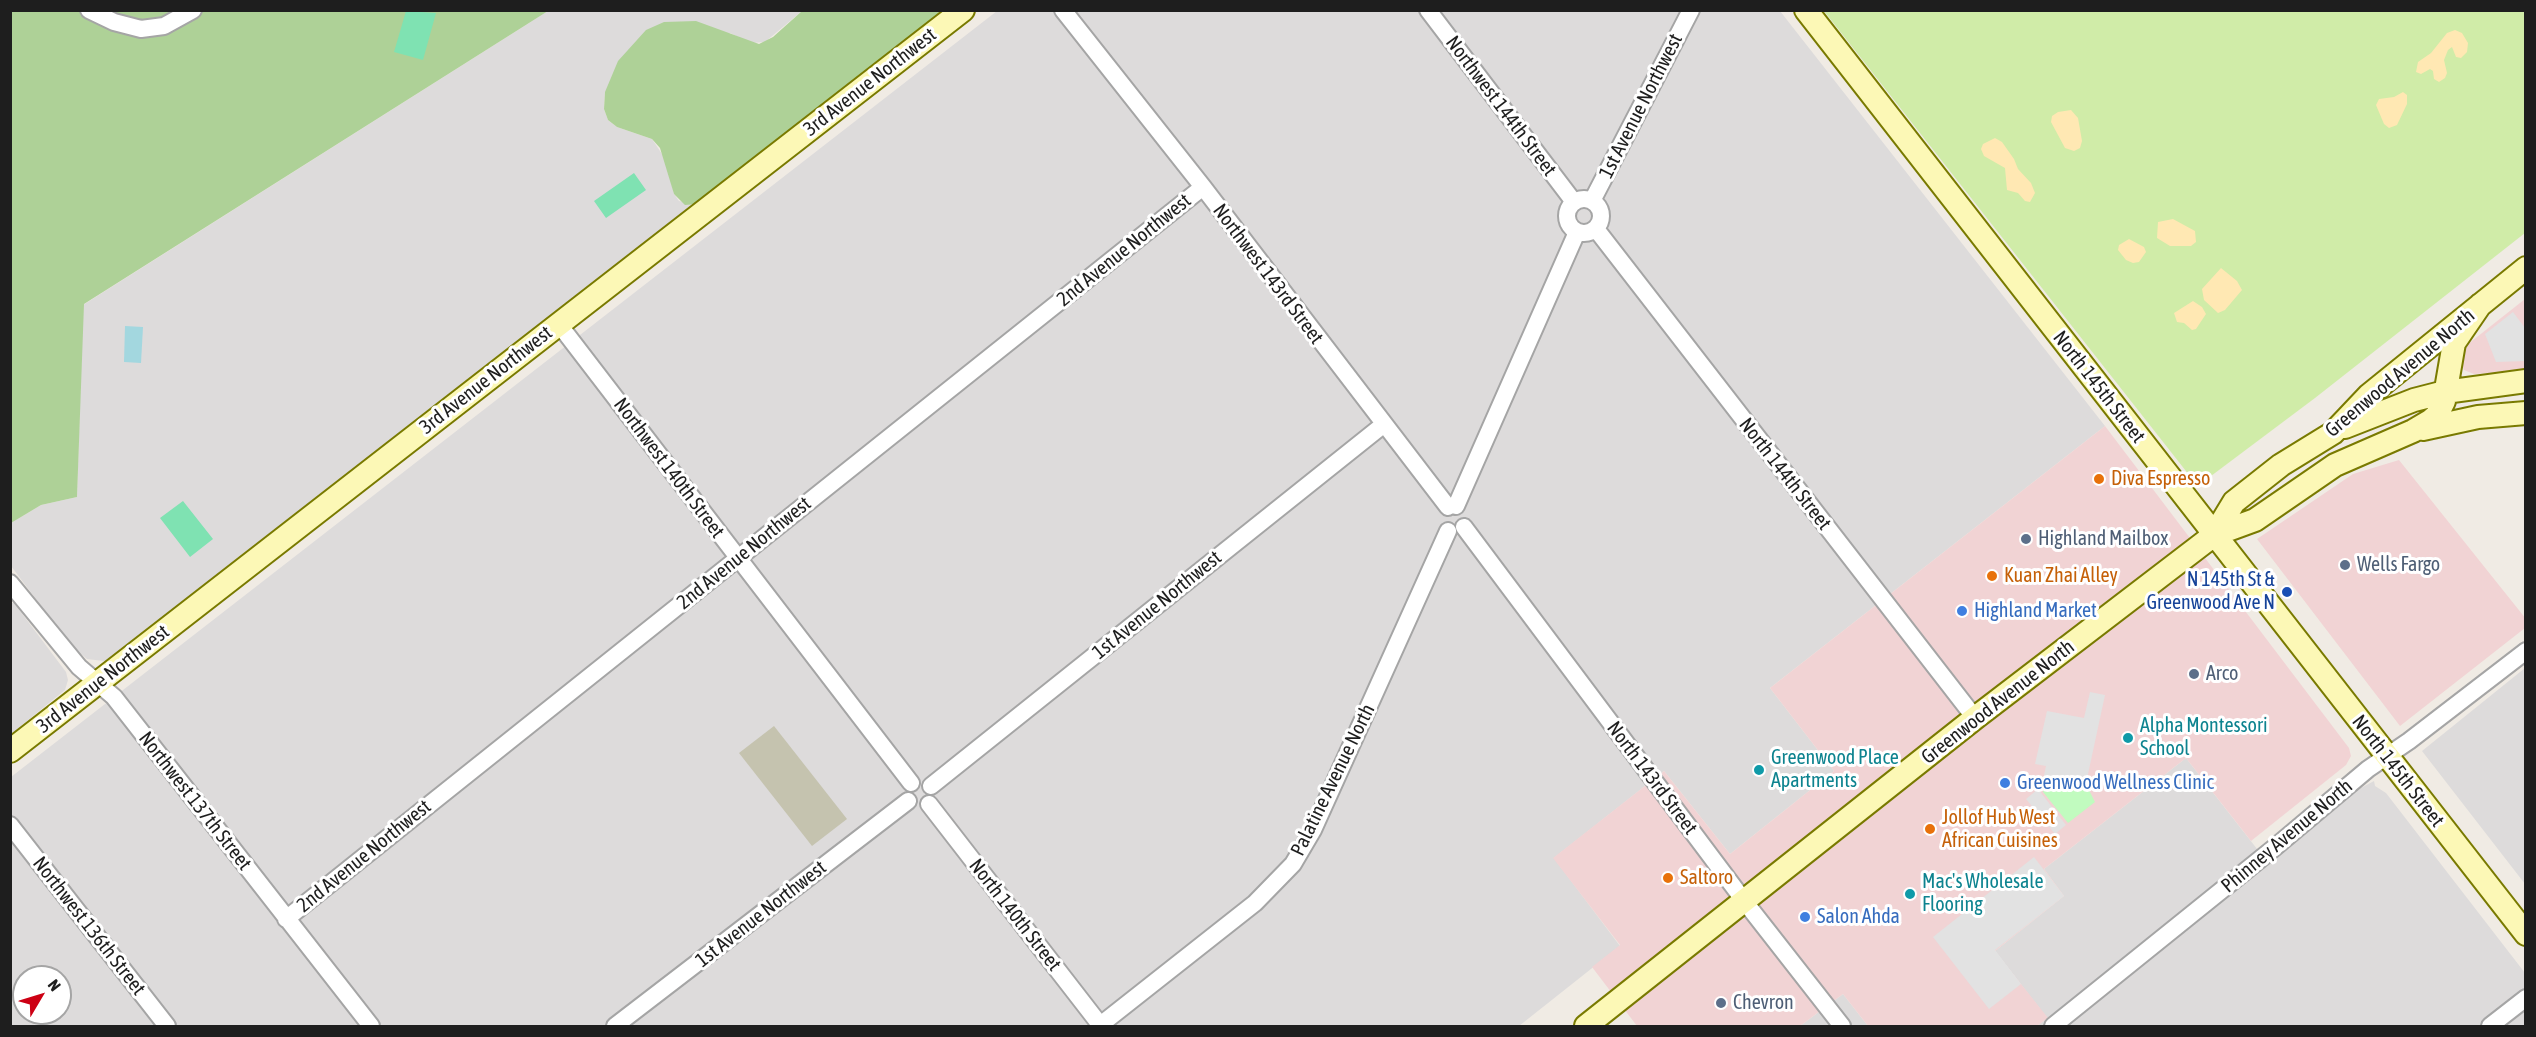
<!DOCTYPE html>
<html>
<head>
<meta charset="utf-8">
<style>
  body { margin:0 }
  #map { position:relative; width:2536px; height:1037px; overflow:hidden; background:#f0ebe4; font-family:"Asap Condensed",sans-serif }
  canvas { display:block }
  .frame { position:absolute; inset:0; border:12px solid #1e1e1e; pointer-events:none }
  .north { position:absolute; left:12px; top:965px; width:60px; height:60px; box-sizing:border-box; background:#fff; border:2px solid #a5a5a5; border-radius:50%; rotate:52deg; font-size:16px; font-weight:700; line-height:24px; text-align:center; color:#1e1e1e }
  .north::after { content:''; display:block; margin:auto; width:21px; height:27px; background:#cd0014; clip-path:polygon(50% 0,100% 100%,50% 72%,0 100%) }
</style>
</head>
<body>
<div id="map">
<canvas width="2536" height="1037"></canvas>
<div class="frame"></div>
<div class="north">N</div>
</div>
<script>
const g = document.querySelector('canvas').getContext('2d');
g.lineJoin = 'round';
function fill(path, color) { g.fillStyle = color; g.fill(path, 'evenodd'); }
const poly = rows => new Path2D(rows.map(r => 'M' + r).join(''));
function strokePath(path, color, width, dash) { g.strokeStyle = color; g.lineWidth = width; g.lineCap = dash ? 'butt' : 'round'; g.setLineDash(dash || []); g.stroke(path); }
function label(font, color, halo, rows, align = 'center') {
  g.font = font + ' "Asap Condensed",sans-serif'; g.lineWidth = 6; g.setLineDash([]); g.textBaseline = 'middle'; g.strokeStyle = halo; g.fillStyle = color; for (const [text, x, y, turn = 0] of rows) {
    g.save(); g.translate(x, y); g.rotate((+turn || 0) * Math.PI / 180); g.textAlign = isNaN(turn) ? turn : align; if (halo) g.strokeText(text, 0, 0); g.fillText(text, 0, 0); g.restore();
  }
}
const residential = poly([
  [548,11,802,11,765,42,751,43,730,33,605,92,604,109,608,120,617,127,652,139,666,160,674,194,679,201,696,204,112,662,87,659,69,643,11,566,11,523,41,505,77,497,83,305],
  [997,11,1780,11,2105,426,1770,688,1834,771,1730,854,1664,771,1554,858,1620,946,1519,1026,11,1026,11,777],
  [24,977,60,977,60,1013,24,1013],
  [11,603,14,603,66,672,68,680,65,690,11,734],
  [2525,668,2525,884,2422,751],
  [2186,758,2268,863,2359,789,2374,781,2375,786,2386,793,2525,973,2525,1026,2037,1026,2047,1018,1995,951,2064,896,2044,869],
  [1843,994,1868,1026,1800,1026]
]);
const commercial = poly([
  [2525,299,2525,371,2474,374,2464,370,2458,352],
  [2105,426,2349,748,2351,756,2346,765,2251,841,2186,758,2044,869,2064,896,1995,951,2048,1018,2037,1026,1868,1026,1843,994,1800,1026,1637,1026,1592,967,1620,945,1553,858,1664,771,1730,854,1834,771,1770,688],
  [2399,460,2526,619,2525,628,2400,726,2257,539,2353,474]
]);
const construction = poly([
  [774,726,847,819,812,846,739,753]
]);
const grass = poly([
  [1824,11,2525,11,2525,233,2315,398,2211,476,2193,480]
]);
const forest = poly([
  [11,11,548,11,84,304,77,497,41,505,11,523],
  [802,11,946,11,696,204,685,205,674,194,660,148,652,139,617,127,608,120,604,109,605,92,618,61,646,30,664,22,696,21,759,44,773,37]
]);
const sand = poly([
  [2455,30,2462,33,2468,43,2467,52,2461,58,2456,57,2452,47,2448,50,2444,60,2447,73,2445,78,2439,82,2434,79,2433,71,2430,69,2421,74,2416,72,2418,62,2431,53,2447,33],
  [2403,92,2407,95,2407,104,2397,125,2389,128,2384,124,2376,105,2379,99,2394,97],
  [2071,110,2078,118,2082,141,2080,148,2074,151,2065,148,2051,122,2052,116,2058,112],
  [1995,138,2002,142,2014,159,2018,169,2031,183,2035,193,2030,202,2025,201,2018,193,2007,190,2005,168,1984,156,1981,149,1983,144],
  [2173,219,2195,231,2196,242,2191,246,2170,246,2157,238,2158,222],
  [2129,239,2144,247,2146,252,2139,262,2133,263,2126,260,2118,250,2119,245],
  [2221,268,2237,281,2242,290,2225,310,2218,313,2204,300,2202,289],
  [2193,301,2202,307,2206,314,2196,329,2192,330,2184,323,2177,322,2174,313]
]);
const park = poly([
  [2046,781,2089,790,2095,802,2068,823,2043,792]
]);
const pitch = poly([
  [406,11,436,13,423,60,394,52],
  [634,173,646,190,606,218,594,201],
  [183,501,213,539,190,557,160,518]
]);
const parking = poly([
  [2513,312,2525,328,2525,361,2496,362,2485,334],
  [2090,692,2105,695,2085,788,2043,780,2046,766,2035,764,2047,711,2084,718],
  [2038,789,2066,825,2055,834,2026,799],
  [2034,857,2064,896,1995,950,2021,984,1989,1009,1933,937]
]);
const water = poly([
  [125,326,143,327,141,363,124,362]
]);
const street = poly([
  [89,10,114,22,141,29,164,26,193,10],
  [1063,10,1203,187,1448,507],
  [1428,10,1574,202],
  '1567 216a17 17 0 1 1 34 0a17 17 0 1 1-34 0Z',
  [1592,201,1691,10],
  [1596,229,1975,718],
  [558,323,911,783],
  [1456,506,1577,232],
  [1464,527,1745,902,1842,1026],
  [10,583,79,667,114,697,371,1026],
  [931,786,1383,425],
  [929,804,1101,1026],
  [10,825,167,1026],
  [286,919,1203,187],
  [615,1026,908,801],
  [1099,1026,1255,903,1293,864,1313,830,1448,531],
  [2053,1026,2274,848,2368,769,2409,741,2526,651],
  [2490,1026,2526,998]
]);
const secondary = poly([
  [1806,10,2526,934],
  [2345,427,2414,400,2445,392,2526,381],
  [2423,429,2478,417,2526,413],
  [2214,535,2234,502,2281,465,2333,433,2369,395,2526,268],
  [10,751,963,10],
  [1586,1026,1975,718,2214,535,2255,520,2335,465,2413,431,2430,421,2437,415,2444,401,2454,343,2480,305]
]);
const markers = [
  [2099,479,6,"#e8710a"],
  [2026,539,6,"#5c6f8a"],
  [2345,565,6,"#5c6f8a"],
  [1992,576,6,"#e8710a"],
  [2287,592,6,"#1a4fb4"],
  [1962,611,6,"#3f7fe0"],
  [2194,674,6,"#5c6f8a"],
  [2128,738,6,"#0f9aa8"],
  [1759,770,6,"#0f9aa8"],
  [2005,783,6,"#3f7fe0"],
  [1930,829,6,"#e8710a"],
  [1668,878,6,"#e8710a"],
  [1910,894,6,"#0f9aa8"],
  [1805,917,6,"#3f7fe0"],
  [1721,1003,6,"#5c6f8a"]
];
const streetNames = [
  ["3rd Avenue Northwest",870,82,-38],
  ["Northwest 144th Street",1501,106,53],
  ["1st Avenue Northwest",1641,106,-63],
  ["2nd Avenue Northwest",1124,250,-39],
  ["Northwest 143rd Street",1268,274,53],
  ["Greenwood Avenue North",2400,373,-40],
  ["3rd Avenue Northwest",486,380,-38],
  ["North 145th Street",2099,387,52],
  ["Northwest 140th Street",669,468,53],
  ["North 144th Street",1785,474,52],
  ["2nd Avenue Northwest",744,553,-39],
  ["1st Avenue Northwest",1157,605,-39],
  ["3rd Avenue Northwest",103,679,-38],
  ["Greenwood Avenue North",1998,702,-38],
  ["North 145th Street",2398,771,52],
  ["North 143rd Street",1652,778,53],
  ["Palatine Avenue North",1333,780,-64],
  ["Northwest 137th Street",195,801,52],
  ["Phinney Avenue North",2287,836,-40],
  ["2nd Avenue Northwest",364,856,-39],
  ["1st Avenue Northwest",761,914,-38],
  ["North 140th Street",1015,915,52],
  ["Northwest 136th Street",89,926,52]
];
const foodNames = [
  ["Diva Espresso",2111,479],
  ["Kuan Zhai Alley",2004,576],
  ["Jollof Hub West",1942,818],
  ["African Cuisines",1942,841],
  ["Saltoro",1680,878]
];
const serviceNames = [
  ["Highland Mailbox",2038,539],
  ["Wells Fargo",2357,565],
  ["Arco",2206,674],
  ["Chevron",1733,1003]
];
const transitNames = [
  ["N 145th St &",2275,580],
  ["Greenwood Ave N",2275,603]
];
const shopNames = [
  ["Highland Market",1974,611],
  ["Greenwood Wellness Clinic",2017,783],
  ["Salon Ahda",1817,917]
];
const cultureNames = [
  ["Alpha Montessori",2140,726],
  ["School",2140,749],
  ["Greenwood Place",1771,758],
  ["Apartments",1771,781],
  ["Mac's Wholesale",1922,882],
  ["Flooring",1922,905]
];
fill(residential, '#dddbdb');
fill(commercial, '#f1d3d4');
fill(construction, '#c5c3af');
fill(grass, '#d0eca8');
fill(forest, '#aed197');
fill(sand, '#ffe8b3');
fill(park, '#c1fbbf');
fill(pitch, '#7fe2b2');
fill(parking, '#e2e2e2');
fill(water, '#a3d7df');
strokePath(street, '#a5a5a5', 20);
strokePath(secondary, '#797a00', 26);
strokePath(street, '#fff', 16);
strokePath(secondary, '#fcf8b6', 22);
for (const [x, y, r, color] of markers) { const dot = new Path2D(); dot.arc(x, y, r, 0, 2 * Math.PI); g.fillStyle = color; g.fill(dot); strokePath(dot, '#fff', 2); }
label('20px', '#1e1e1e', '#fff', streetNames);
label('20px', '#c56008', '#fff', foodNames, 'left');
label('20px', '#4e5e75', '#fff', serviceNames, 'left');
label('20px', '#164399', '#fff', transitNames, 'right');
label('20px', '#366cbe', '#fff', shopNames, 'left');
label('20px', '#0d838f', '#fff', cultureNames, 'left');
</script>
</body>
</html>
